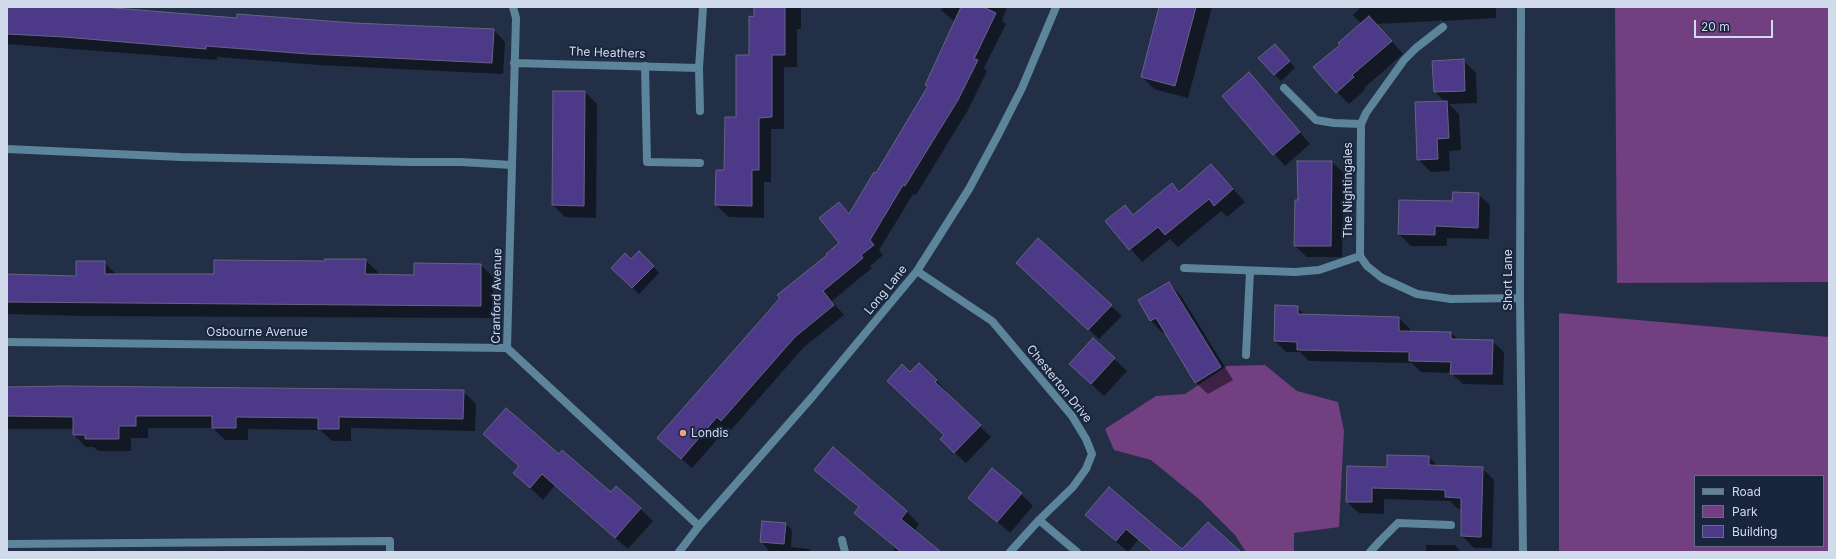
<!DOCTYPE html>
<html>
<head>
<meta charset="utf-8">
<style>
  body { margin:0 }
  #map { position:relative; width:1836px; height:559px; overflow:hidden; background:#222f47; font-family:Inter,sans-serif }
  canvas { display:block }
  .frame { position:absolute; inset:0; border:8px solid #d2dbeb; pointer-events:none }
  .legend { position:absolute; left:1694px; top:475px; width:130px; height:72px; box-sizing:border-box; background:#18253d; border:1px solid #626e83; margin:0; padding:5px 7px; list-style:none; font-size:12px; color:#d2dbeb }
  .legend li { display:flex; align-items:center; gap:8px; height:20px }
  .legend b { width:20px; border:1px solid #626e83 }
  .scale { position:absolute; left:1694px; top:20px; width:79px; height:18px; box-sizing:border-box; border:2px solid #d2dbeb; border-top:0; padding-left:5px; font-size:12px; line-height:14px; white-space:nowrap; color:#d2dbeb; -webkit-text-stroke:3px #18253d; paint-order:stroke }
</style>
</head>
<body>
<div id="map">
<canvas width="1836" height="559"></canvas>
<div class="frame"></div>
<ul class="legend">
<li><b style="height:5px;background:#5c849b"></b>Road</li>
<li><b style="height:11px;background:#724081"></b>Park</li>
<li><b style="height:11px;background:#4c3a89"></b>Building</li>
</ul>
<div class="scale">20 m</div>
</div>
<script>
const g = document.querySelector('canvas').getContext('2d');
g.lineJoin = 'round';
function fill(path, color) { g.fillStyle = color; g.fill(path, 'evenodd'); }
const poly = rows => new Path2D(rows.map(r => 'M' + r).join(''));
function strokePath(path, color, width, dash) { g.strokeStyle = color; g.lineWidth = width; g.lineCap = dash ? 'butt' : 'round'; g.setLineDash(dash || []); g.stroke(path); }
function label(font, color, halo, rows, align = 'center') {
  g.font = font + ' Inter,sans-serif'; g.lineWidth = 4; g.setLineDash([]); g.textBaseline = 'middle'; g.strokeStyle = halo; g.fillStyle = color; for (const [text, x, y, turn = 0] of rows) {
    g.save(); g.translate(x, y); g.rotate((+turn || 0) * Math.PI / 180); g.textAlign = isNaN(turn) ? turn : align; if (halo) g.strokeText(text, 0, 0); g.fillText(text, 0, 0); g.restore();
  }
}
const green = poly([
  [1615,7,1829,7,1829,282,1617,283],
  [1559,313,1829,337,1829,552,1559,552],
  [1695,476,1823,476,1823,546,1695,546],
  [1265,365,1297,391,1338,402,1344,431,1339,527,1294,533,1294,552,1246,552,1235,535,1200,500,1151,460,1114,450,1105,429,1156,396,1185,394,1227,366]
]);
const shadow = poly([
  [7,7,91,7,238,20,494,30,505,42,503,74,319,65,217,57,217,60,7,44],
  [755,7,801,7,801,29,797,29,797,67,784,67,784,129,771,129,771,182,764,182,764,218,729,217,716,205,750,56],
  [943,7,1007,7,1002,21,1006,24,984,68,987,71,968,110,916,195,913,194,879,250,883,255,870,266,872,268,832,301,844,315,804,347,731,430,728,427,692,468,669,448,828,255,841,243,839,203,850,215,877,175,928,87,926,84,955,22,941,10],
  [1161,7,1212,7,1188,98,1154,89,1142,77],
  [1361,7,1496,7,1496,18,1442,21,1441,19,1439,21,1376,24,1403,54,1364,88,1365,90,1349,104,1337,92,1342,45,1362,24,1353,15],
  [1281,51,1295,68,1281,81,1274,74],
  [1463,60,1476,73,1477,103,1449,104,1459,114,1461,150,1449,151,1450,171,1431,172,1418,159,1445,102,1435,92],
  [1249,74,1310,144,1285,166,1223,96],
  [585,92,597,104,596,218,565,217,553,205],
  [1298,162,1332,162,1344,173,1342,257,1307,257,1295,246,1299,201],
  [1211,165,1245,202,1227,217,1221,211,1178,247,1170,239,1142,262,1107,221,1125,207,1134,216,1172,184,1180,192],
  [1478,194,1490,205,1489,239,1447,238,1447,246,1411,246,1399,234,1453,202],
  [1038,239,1122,316,1099,339,1028,273],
  [639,252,659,273,639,294,612,268,631,260],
  [365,260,378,272,378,275,415,276,481,265,493,277,493,318,85,316,7,314,7,275,77,277,104,262,117,275,215,275,326,262],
  [1169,283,1181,296,1233,380,1208,394,1195,382,1166,332,1163,333,1151,321,1140,301],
  [1297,307,1306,316,1399,318,1410,329,1410,332,1451,333,1459,340,1492,341,1504,352,1503,385,1463,384,1451,373,1421,372,1412,363,1309,361,1300,352,1286,352,1275,341],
  [1093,339,1127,371,1104,396,1070,364],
  [910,374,936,380,947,392,946,394,991,437,966,463,953,451],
  [7,387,258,388,463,391,476,404,475,431,351,428,351,441,332,441,320,430,248,429,248,440,225,440,213,428,148,428,148,438,131,438,131,451,98,451,94,447,86,447,74,435,74,429,7,429],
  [484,434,559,456,611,494,640,509,653,521,628,549,555,485,543,500,514,473,520,467],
  [833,449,907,512,919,524,914,531,940,552,892,552,895,548,856,513,860,509,816,470],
  [1429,457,1439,467,1482,468,1494,480,1492,548,1474,548,1462,536,1462,509,1458,509,1450,501,1384,499,1384,514,1359,513,1347,502,1388,468],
  [1109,489,1182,551,1239,552,1152,552,1138,540,1128,552,1098,526],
  [1021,494,1033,506,1010,533,969,497],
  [786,524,792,530,791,547,809,549,812,552,767,552,768,549,761,542],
  [1426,545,1455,545,1461,552,1426,552]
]);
const building = poly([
  [7,7,102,7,237,18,237,14,354,23,494,29,492,63,308,54,206,46,206,49,64,37,7,34,7,7],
  [754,7,785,7,785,55,772,55,772,117,759,118,759,170,752,170,752,206,715,205,716,170,724,170,725,117,736,117,736,55,749,55,749,16,754,17,754,7],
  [961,7,983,7,996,13,974,59,978,60,958,100,905,186,903,185,870,240,874,245,861,255,863,258,823,291,834,305,795,337,721,421,717,417,681,459,657,438,780,298,777,295,827,255,826,254,839,243,819,218,839,202,849,214,874,172,876,173,928,86,925,85,961,7],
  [1159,7,1196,7,1175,86,1141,77,1159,7],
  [1369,16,1392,41,1352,75,1354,77,1336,93,1313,67,1340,45,1338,43,1369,16],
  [1275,44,1290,61,1274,75,1258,58,1275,44],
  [1464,59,1465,91,1434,92,1432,61,1464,59],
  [1249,72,1300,132,1273,155,1222,96,1249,72],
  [553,91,585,91,584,206,552,205,553,91],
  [1447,101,1449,138,1437,139,1438,159,1417,160,1415,102,1447,101],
  [1297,161,1332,161,1331,246,1294,246,1295,200,1298,200,1297,161],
  [1211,164,1233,189,1214,206,1209,199,1165,235,1158,227,1129,250,1105,221,1125,205,1133,215,1172,183,1179,192,1211,164],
  [1453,192,1479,193,1478,228,1435,226,1435,235,1398,234,1399,200,1452,201,1453,192],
  [1038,238,1112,305,1088,330,1016,263,1038,238],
  [639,251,654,266,632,288,611,268,625,253,631,259,639,251],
  [325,259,366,259,365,274,414,275,414,263,481,264,481,306,7,302,7,274,76,276,76,261,105,261,105,274,214,274,214,260,325,261,325,259],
  [1169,282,1221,367,1195,383,1156,318,1150,321,1138,300,1169,282],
  [1275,305,1298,306,1298,314,1399,317,1399,331,1451,332,1451,339,1493,340,1492,374,1450,374,1451,362,1409,361,1409,352,1297,350,1297,342,1274,341,1275,305],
  [1093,338,1115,358,1091,384,1069,364,1093,338],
  [919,363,937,380,935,382,981,425,954,453,940,439,944,435,887,381,902,364,910,372,919,363],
  [63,386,464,390,463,419,339,417,339,429,318,429,318,418,236,417,236,428,212,428,212,416,136,416,136,426,119,426,119,439,85,439,85,435,73,435,73,417,7,416,7,387,63,386],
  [506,408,559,454,562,450,611,492,616,486,641,508,615,538,542,474,530,488,513,473,519,466,483,434,506,408],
  [833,447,907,511,901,519,941,552,901,552,854,513,859,507,814,470,833,447],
  [1387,455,1429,456,1429,465,1483,467,1481,537,1461,536,1461,498,1445,497,1445,490,1372,488,1372,502,1346,502,1347,466,1387,467,1387,455],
  [992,468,1022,493,997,522,968,498,992,468],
  [1109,487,1182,549,1208,522,1241,552,1153,552,1126,529,1116,541,1085,515,1109,487],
  [762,521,786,523,784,544,760,542,762,521]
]);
const lane = poly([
  [702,23,703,7],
  [645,66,647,162,700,163],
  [7,149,181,157,410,162,461,162,512,165],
  [1380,541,1398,523,1451,525],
  [7,544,390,541,390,552]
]);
const street = poly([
  [513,7,516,18,507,348,699,526],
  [1521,7,1520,298,1523,552],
  [1443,27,1416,48,1404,60,1366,113,1361,124,1360,256,1367,266,1382,278,1417,294,1451,299,1520,298],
  [514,63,699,68,702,23],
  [699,68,700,111],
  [1284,88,1316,120,1334,123,1361,124],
  [1184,268,1295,272,1319,270,1360,256],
  [917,271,992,321,1072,416,1086,439,1092,454,1086,469,1073,487,1039,520,1010,552],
  [7,342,507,348],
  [1246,355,1250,271],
  [1039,520,1077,552],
  [842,540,845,552],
  [679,552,699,526,813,396,917,271,969,189,998,135,1022,88,1056,7],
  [1370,552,1380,541]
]);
const markers = [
  [683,433,4,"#f39f82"]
];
const streetNames = [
  ["The Heathers",607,53,2],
  ["The Nightingales",1348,190,-90],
  ["Short Lane",1508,280,-90],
  ["Long Lane",886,290,-51],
  ["Cranford Avenue",497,296,-89],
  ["Osbourne Avenue",257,332],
  ["Chesterton Drive",1059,384,51]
];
const poiNames = [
  ["Londis",691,433]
];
fill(green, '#724081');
fill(shadow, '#0007');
fill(building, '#4c3a89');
strokePath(building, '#666381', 1);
strokePath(lane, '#5c849b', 8);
strokePath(street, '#5c849b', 8);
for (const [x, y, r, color] of markers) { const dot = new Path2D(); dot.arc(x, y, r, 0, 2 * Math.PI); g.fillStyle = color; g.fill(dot); strokePath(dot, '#18253d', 1.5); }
label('12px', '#d2dbeb', '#18253d', streetNames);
label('12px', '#d2dbeb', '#18253d', poiNames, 'left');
</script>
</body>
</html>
